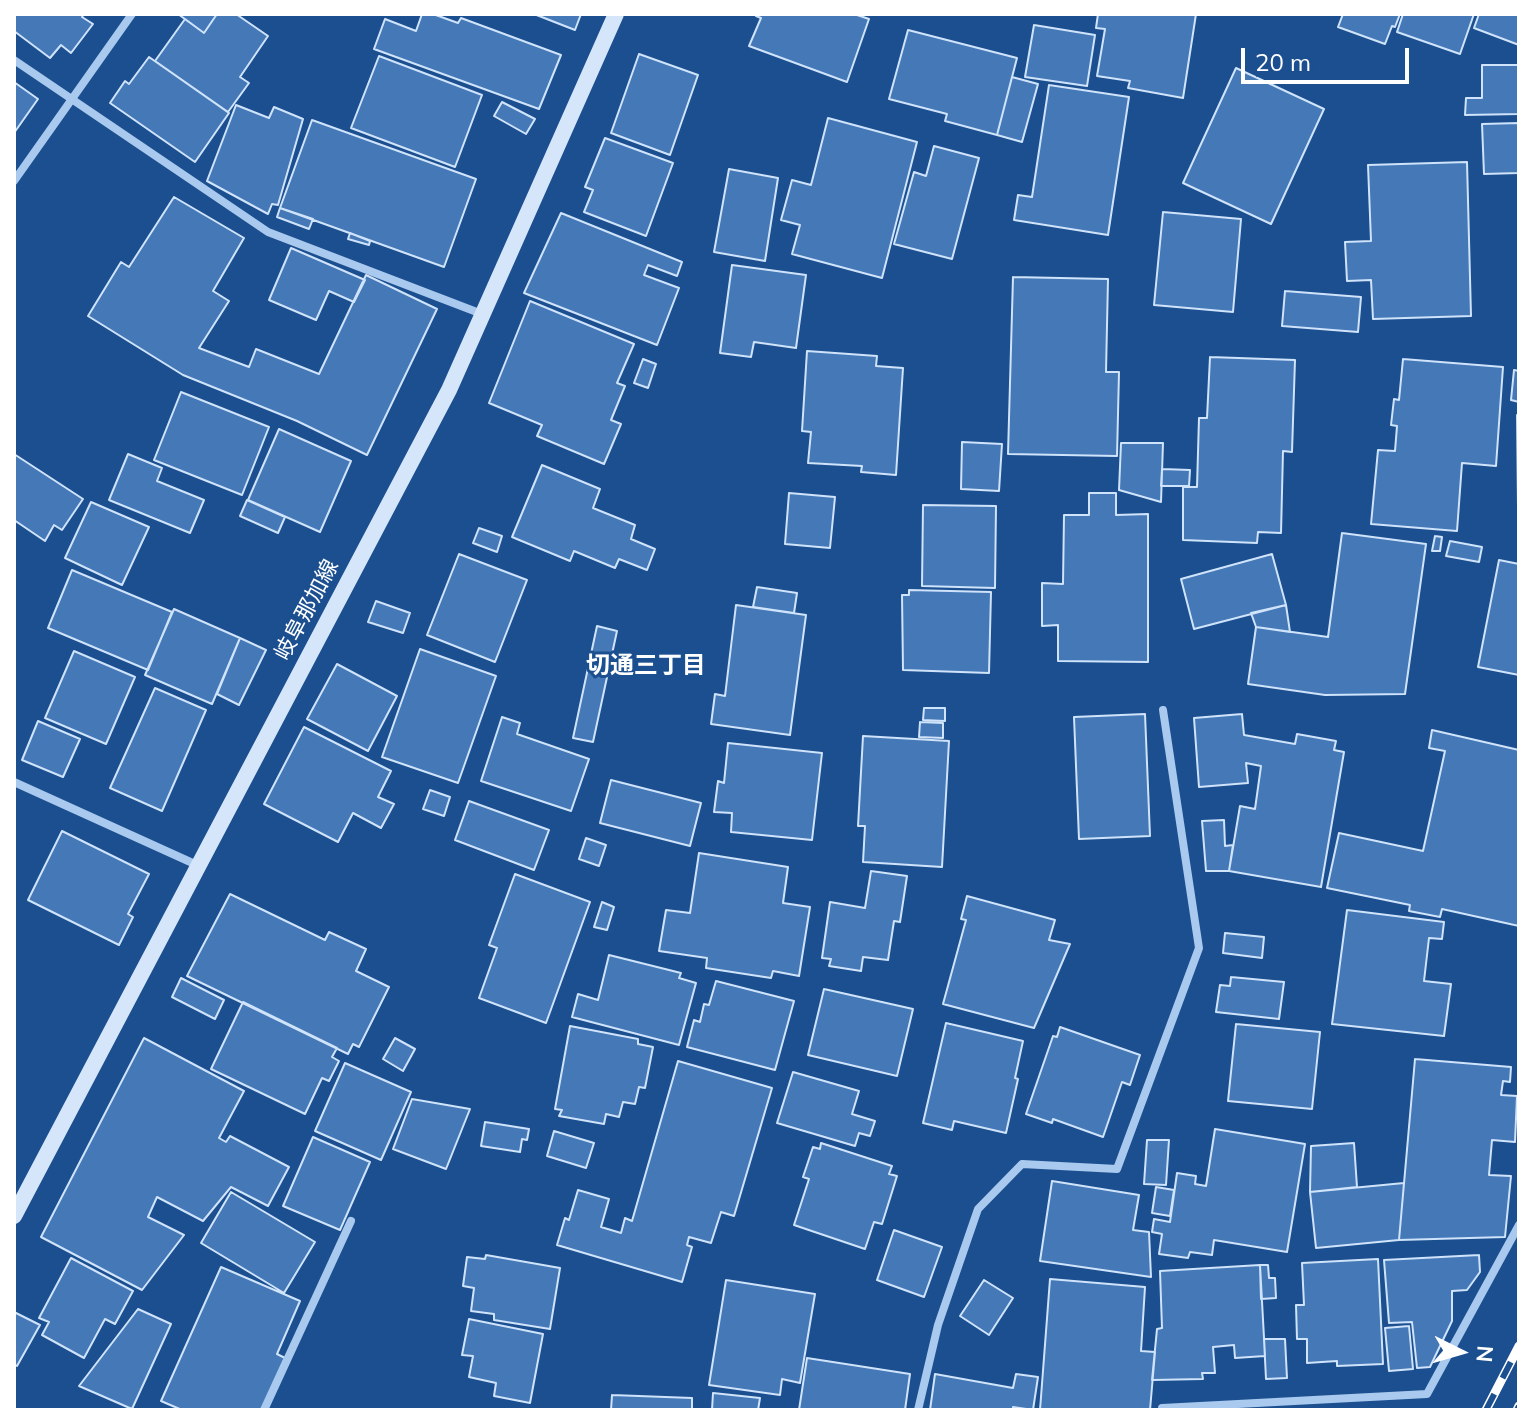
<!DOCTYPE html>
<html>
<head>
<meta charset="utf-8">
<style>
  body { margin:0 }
  #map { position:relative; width:1533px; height:1424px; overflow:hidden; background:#1b4f8f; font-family:Mulish,sans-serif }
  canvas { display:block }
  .frame { position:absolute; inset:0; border:16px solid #fff; pointer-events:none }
  .north { position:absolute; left:1421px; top:1312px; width:80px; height:80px; -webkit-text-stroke:6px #1b4f8f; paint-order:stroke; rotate:95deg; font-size:22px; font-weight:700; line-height:32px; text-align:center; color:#fff }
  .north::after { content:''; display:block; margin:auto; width:28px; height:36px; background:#fff; clip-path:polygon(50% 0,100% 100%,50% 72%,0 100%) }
  .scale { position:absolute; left:1241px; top:48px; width:168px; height:36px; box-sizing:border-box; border:4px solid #fff; border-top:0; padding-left:10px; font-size:24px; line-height:28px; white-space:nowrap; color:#fff; -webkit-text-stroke:6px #1b4f8f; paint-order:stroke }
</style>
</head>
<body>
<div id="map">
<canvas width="1533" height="1424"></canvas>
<div class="frame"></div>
<div class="north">N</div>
<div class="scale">20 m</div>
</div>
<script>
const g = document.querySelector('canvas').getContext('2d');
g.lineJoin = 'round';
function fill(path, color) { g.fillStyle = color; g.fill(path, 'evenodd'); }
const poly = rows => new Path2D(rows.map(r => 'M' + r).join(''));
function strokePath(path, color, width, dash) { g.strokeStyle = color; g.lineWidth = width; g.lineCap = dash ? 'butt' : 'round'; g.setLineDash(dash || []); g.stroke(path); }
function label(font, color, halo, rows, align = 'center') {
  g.font = font + ' Mulish,"Noto Sans JP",sans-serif'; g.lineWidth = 6; g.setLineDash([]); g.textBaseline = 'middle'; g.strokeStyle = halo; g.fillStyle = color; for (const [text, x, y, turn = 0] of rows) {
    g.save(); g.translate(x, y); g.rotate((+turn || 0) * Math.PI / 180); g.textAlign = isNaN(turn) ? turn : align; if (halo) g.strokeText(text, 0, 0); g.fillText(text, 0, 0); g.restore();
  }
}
const building = poly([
  [14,14,84,14,82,17,93,24,71,53,61,45,50,58,14,31,14,14],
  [178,14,217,14,204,33,178,14],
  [217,14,236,14,268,36,240,77,249,83,228,112,155,61,185,19,204,33,217,14],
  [422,14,433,14,458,23,461,18,561,55,539,109,374,49,385,19,416,31,422,14],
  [534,14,581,14,575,30,534,14],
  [757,14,854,14,869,19,847,82,749,46,761,18,756,16,757,14],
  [1098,14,1196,14,1183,98,1128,88,1130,81,1097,76,1105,29,1096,28,1098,14],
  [1343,14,1400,14,1395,27,1392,26,1385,44,1338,27,1343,14],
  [1403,14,1474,14,1460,54,1397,32,1403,14],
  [1479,14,1519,14,1519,45,1474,28,1479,14],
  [1034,25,1095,35,1087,86,1025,77,1034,25],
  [908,30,1017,58,997,135,945,121,947,114,889,99,908,30],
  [639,54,698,75,670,155,611,133,639,54],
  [379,56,482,95,455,167,351,128,379,56],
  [149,57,229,113,195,162,110,103,125,81,129,84,149,57],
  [1482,65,1519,65,1519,114,1465,115,1466,98,1482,98,1482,65],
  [1236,68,1324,109,1271,224,1183,183,1236,68],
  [1012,77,1038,84,1022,142,997,135,1012,77],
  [14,82,38,99,14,133,14,82],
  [1049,85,1129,97,1108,235,1014,220,1018,195,1032,197,1049,85],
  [502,102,535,119,526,134,494,116,502,102],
  [236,105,269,118,274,107,303,119,278,205,272,204,268,214,207,181,236,105],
  [828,118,917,142,882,278,792,254,800,225,781,220,792,180,811,185,828,118],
  [312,120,476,179,444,267,280,208,312,120],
  [1519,123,1519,173,1484,174,1482,124,1519,123],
  [605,138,673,163,646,236,584,212,593,190,585,187,605,138],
  [934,146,979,158,952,259,894,244,914,172,926,176,934,146],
  [1467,162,1471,316,1373,319,1371,280,1347,281,1345,242,1371,241,1368,165,1467,162],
  [729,169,778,178,765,261,714,252,729,169],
  [174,197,244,238,213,291,229,301,199,348,249,367,256,349,319,374,366,275,437,309,367,455,297,421,183,375,88,316,121,262,129,267,174,197],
  [280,208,313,219,309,229,277,217,280,208],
  [1163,212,1241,219,1233,312,1154,305,1163,212],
  [561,213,682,262,677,276,648,265,644,275,679,288,657,345,524,293,561,213],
  [350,233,370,241,369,245,348,239,350,233],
  [291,248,365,280,354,302,329,291,316,320,269,300,291,248],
  [732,265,806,275,796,348,754,342,751,357,720,353,732,265],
  [1013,277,1108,279,1106,372,1119,372,1117,456,1008,454,1013,277],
  [1285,291,1361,297,1358,332,1282,326,1285,291],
  [530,301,634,344,617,383,625,386,611,420,621,424,604,464,537,436,542,425,489,403,530,301],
  [807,351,877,356,876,366,903,368,896,475,861,472,862,466,808,463,811,432,802,431,807,351],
  [1210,357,1295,360,1292,452,1283,451,1281,533,1258,532,1257,543,1183,540,1183,487,1197,487,1199,418,1207,418,1210,357],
  [643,359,656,364,648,388,634,383,643,359],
  [1403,359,1503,367,1496,466,1462,463,1457,531,1371,524,1378,450,1395,451,1397,426,1391,425,1394,399,1399,400,1403,359],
  [1514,370,1519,371,1519,402,1511,400,1514,370],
  [181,392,269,427,242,495,154,460,181,392],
  [1517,415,1519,415,1519,507,1518,507,1517,415],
  [279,429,351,461,320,532,248,500,279,429],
  [962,442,1002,444,999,491,961,489,962,442],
  [1121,443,1163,443,1161,502,1119,490,1121,443],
  [14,454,83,499,62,530,54,525,45,541,14,520,14,454],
  [128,454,162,468,157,481,204,500,190,533,109,500,128,454],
  [542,465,600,489,593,508,635,525,631,539,655,549,647,570,619,559,615,568,574,551,570,561,512,537,542,465],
  [1162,469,1190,470,1189,486,1161,486,1162,469],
  [789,493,835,497,830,548,785,544,789,493],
  [1089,493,1116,493,1116,515,1148,514,1148,662,1058,661,1058,625,1042,626,1042,583,1063,584,1064,515,1089,515,1089,493],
  [247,500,285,517,278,533,240,516,247,500],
  [91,502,149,527,122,585,65,558,91,502],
  [923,505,996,506,995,588,922,586,923,505],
  [479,528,502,536,497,552,473,543,479,528],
  [1342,533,1426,544,1405,694,1325,695,1248,684,1256,627,1328,637,1342,533],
  [1435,536,1442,537,1440,551,1432,551,1435,536],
  [1450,541,1482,547,1479,562,1446,556,1450,541],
  [459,554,527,580,495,662,427,635,459,554],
  [1272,554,1286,605,1194,629,1181,579,1272,554],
  [1499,560,1519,564,1519,675,1478,667,1499,560],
  [72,570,172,612,148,670,48,628,72,570],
  [757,587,797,593,794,613,753,607,757,587],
  [909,590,991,592,989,673,903,670,902,595,909,595,909,590],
  [376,601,410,613,403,633,368,622,376,601],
  [736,605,806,615,790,735,711,724,715,694,725,696,736,605],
  [1286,605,1290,632,1256,627,1251,613,1286,605],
  [174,609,240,638,212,704,145,675,174,609],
  [597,626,617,631,593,742,573,738,597,626],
  [240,638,266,650,239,705,217,694,240,638],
  [420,649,496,676,458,783,382,757,420,649],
  [74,651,135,677,106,744,45,718,74,651],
  [337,664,397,696,368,751,307,719,337,664],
  [155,688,206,710,162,811,110,788,155,688],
  [924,708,945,708,945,721,923,720,924,708],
  [1145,714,1150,836,1079,839,1074,717,1145,714],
  [1242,714,1244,735,1295,744,1297,734,1336,741,1334,750,1344,752,1321,887,1229,871,1240,806,1255,809,1261,766,1246,763,1248,783,1199,787,1194,718,1242,714],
  [502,717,520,723,517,734,589,759,571,811,481,781,502,717],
  [38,721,80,739,63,777,22,760,38,721],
  [920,722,943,723,943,738,919,737,920,722],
  [304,727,391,771,378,797,394,804,381,828,353,813,338,842,264,804,304,727],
  [1432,730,1519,750,1519,926,1442,909,1440,917,1409,911,1410,905,1327,888,1339,833,1423,851,1445,751,1429,748,1432,730],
  [863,736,949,741,942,867,863,862,865,826,858,826,863,736],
  [728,743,822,753,812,840,731,832,732,813,714,812,718,781,724,783,728,743],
  [611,780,701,803,690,846,600,823,611,780],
  [430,790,450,797,444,816,423,809,430,790],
  [469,801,549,830,534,870,455,840,469,801],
  [1224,820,1225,846,1233,845,1229,871,1206,871,1202,821,1224,820],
  [62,831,149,874,128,914,133,917,119,945,28,900,62,831],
  [586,838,606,845,599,866,579,859,586,838],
  [699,853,788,867,783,903,810,907,799,976,773,971,771,978,706,968,707,958,659,951,666,910,690,913,699,853],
  [871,871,907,876,900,922,894,921,888,960,863,957,861,971,829,966,831,959,822,958,830,902,865,908,871,871],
  [515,874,590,902,546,1023,479,998,497,948,489,945,515,874],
  [230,894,325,940,329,932,366,949,356,971,389,987,359,1047,353,1044,348,1054,187,976,230,894],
  [967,896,1055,920,1049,940,1070,944,1034,1028,943,1004,966,920,961,919,967,896],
  [602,902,614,907,607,930,594,927,602,902],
  [1347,910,1444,922,1442,939,1429,938,1424,981,1451,984,1444,1036,1332,1024,1347,910],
  [1225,933,1264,937,1262,958,1223,953,1225,933],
  [609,955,681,973,679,978,696,983,679,1045,572,1017,578,994,598,1000,609,955],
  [1231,977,1284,982,1279,1019,1216,1012,1220,985,1230,986,1231,977],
  [181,978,224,1000,215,1019,172,997,181,978],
  [716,981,794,1001,775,1070,687,1047,694,1020,700,1022,704,1004,709,1005,716,981],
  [824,989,913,1009,897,1076,808,1055,824,989],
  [243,1002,337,1048,332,1057,339,1061,329,1081,322,1078,305,1114,211,1069,243,1002],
  [946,1023,1023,1041,1015,1078,1018,1079,1006,1133,954,1121,952,1130,923,1123,946,1023],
  [1236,1024,1320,1032,1312,1109,1228,1101,1236,1024],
  [570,1026,638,1039,638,1044,653,1047,645,1088,639,1087,635,1104,623,1102,619,1117,606,1114,604,1124,559,1116,562,1110,555,1109,570,1026],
  [1060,1027,1140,1055,1130,1085,1122,1082,1103,1137,1053,1119,1052,1123,1026,1114,1053,1036,1057,1037,1060,1027],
  [144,1038,244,1091,219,1138,226,1142,230,1136,289,1167,268,1206,231,1187,203,1221,157,1197,148,1217,184,1235,142,1290,41,1237,144,1038],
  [395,1038,415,1049,403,1071,383,1059,395,1038],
  [1415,1059,1511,1067,1510,1082,1503,1081,1501,1095,1517,1096,1515,1142,1492,1140,1489,1175,1511,1176,1505,1237,1399,1240,1415,1059],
  [678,1061,772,1088,734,1216,721,1212,711,1243,689,1237,687,1245,692,1247,682,1282,557,1245,565,1218,569,1220,578,1190,609,1199,601,1227,621,1233,625,1218,632,1221,678,1061],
  [345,1063,411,1092,381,1160,315,1131,345,1063],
  [793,1072,859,1091,852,1114,875,1121,870,1136,859,1133,855,1146,777,1123,793,1072],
  [412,1099,470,1109,446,1169,393,1149,412,1099],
  [485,1122,529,1129,527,1140,522,1139,520,1152,481,1146,485,1122],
  [1215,1129,1305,1144,1287,1252,1214,1240,1212,1255,1190,1252,1188,1258,1159,1254,1162,1234,1152,1232,1154,1219,1170,1222,1177,1173,1196,1176,1195,1184,1206,1186,1215,1129],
  [554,1131,594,1143,586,1168,547,1156,554,1131],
  [313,1137,370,1162,340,1230,283,1206,313,1137],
  [1147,1140,1169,1140,1166,1185,1144,1184,1147,1140],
  [821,1143,892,1166,889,1174,897,1176,882,1224,874,1222,865,1249,794,1225,809,1179,803,1177,813,1147,820,1149,821,1143],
  [1354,1143,1357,1187,1310,1192,1311,1146,1354,1143],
  [1052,1181,1139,1195,1133,1230,1149,1232,1151,1277,1040,1261,1052,1181],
  [1404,1183,1399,1240,1316,1248,1310,1192,1404,1183],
  [1156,1187,1174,1190,1170,1216,1152,1213,1156,1187],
  [231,1192,315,1242,284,1293,201,1243,231,1192],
  [894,1230,942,1247,924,1297,877,1280,894,1230],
  [486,1255,560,1268,550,1329,494,1320,494,1314,471,1311,474,1288,463,1286,467,1257,485,1259,486,1255],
  [1479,1255,1480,1272,1467,1290,1452,1291,1452,1321,1430,1367,1417,1368,1412,1322,1389,1323,1384,1260,1479,1255],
  [71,1258,133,1291,115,1324,105,1319,84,1358,42,1335,49,1322,39,1318,71,1258],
  [1378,1259,1383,1364,1337,1366,1337,1361,1307,1363,1307,1339,1297,1339,1296,1305,1304,1305,1302,1263,1378,1259],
  [1260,1265,1268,1265,1269,1278,1275,1278,1276,1298,1261,1299,1260,1265],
  [1260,1265,1265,1356,1235,1358,1234,1345,1213,1347,1215,1373,1202,1373,1203,1379,1152,1380,1157,1329,1162,1328,1160,1271,1260,1265],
  [221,1267,300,1301,277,1354,285,1358,262,1410,182,1410,161,1401,221,1267],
  [1050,1279,1145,1287,1141,1351,1155,1352,1150,1410,1040,1410,1050,1279],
  [726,1280,815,1294,800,1383,782,1379,780,1395,709,1385,726,1280],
  [984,1280,1013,1298,989,1335,960,1316,984,1280],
  [138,1309,171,1324,132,1409,79,1386,138,1309],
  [14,1312,40,1325,17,1366,14,1364,14,1312],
  [469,1319,543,1334,530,1403,494,1396,496,1383,469,1377,473,1356,462,1355,469,1319],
  [1409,1326,1413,1369,1389,1371,1385,1328,1409,1326],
  [1264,1339,1285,1339,1287,1378,1266,1379,1264,1339],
  [807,1358,910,1374,905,1410,799,1410,807,1358],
  [935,1374,1013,1388,1016,1374,1038,1377,1033,1410,1013,1407,1013,1410,930,1410,935,1374],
  [713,1393,760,1398,758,1410,712,1410,713,1393],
  [612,1395,692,1398,692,1410,611,1410,612,1395]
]);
const minor = poly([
  [14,60,268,232,482,314],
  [14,181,132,14],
  [14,782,197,865],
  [1162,1408,1427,1394,1519,1225],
  [264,1410,351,1221],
  [918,1410,938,1325,978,1209,1022,1164,1117,1169,1199,948,1163,710]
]);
const secondary = poly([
  [14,1216,449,390,616,14]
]);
const rail = poly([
  [1486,1410,1519,1346],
  [1517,1410,1519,1406]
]);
const streetNames = [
  ["岐阜那加線",307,610,-62]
];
const neighbourhoodNames = [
  ["切通三丁目",646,666]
];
fill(building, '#4478b7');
strokePath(building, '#cfe3fa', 2);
strokePath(minor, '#a9c9ee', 8);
strokePath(secondary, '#d6e6fa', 16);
strokePath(rail, '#fff', 9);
strokePath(rail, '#1b4f8f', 6, [18]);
label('22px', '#fff', '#1b4f8f', streetNames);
label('bold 24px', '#fff', '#1b4f8f', neighbourhoodNames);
</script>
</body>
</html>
